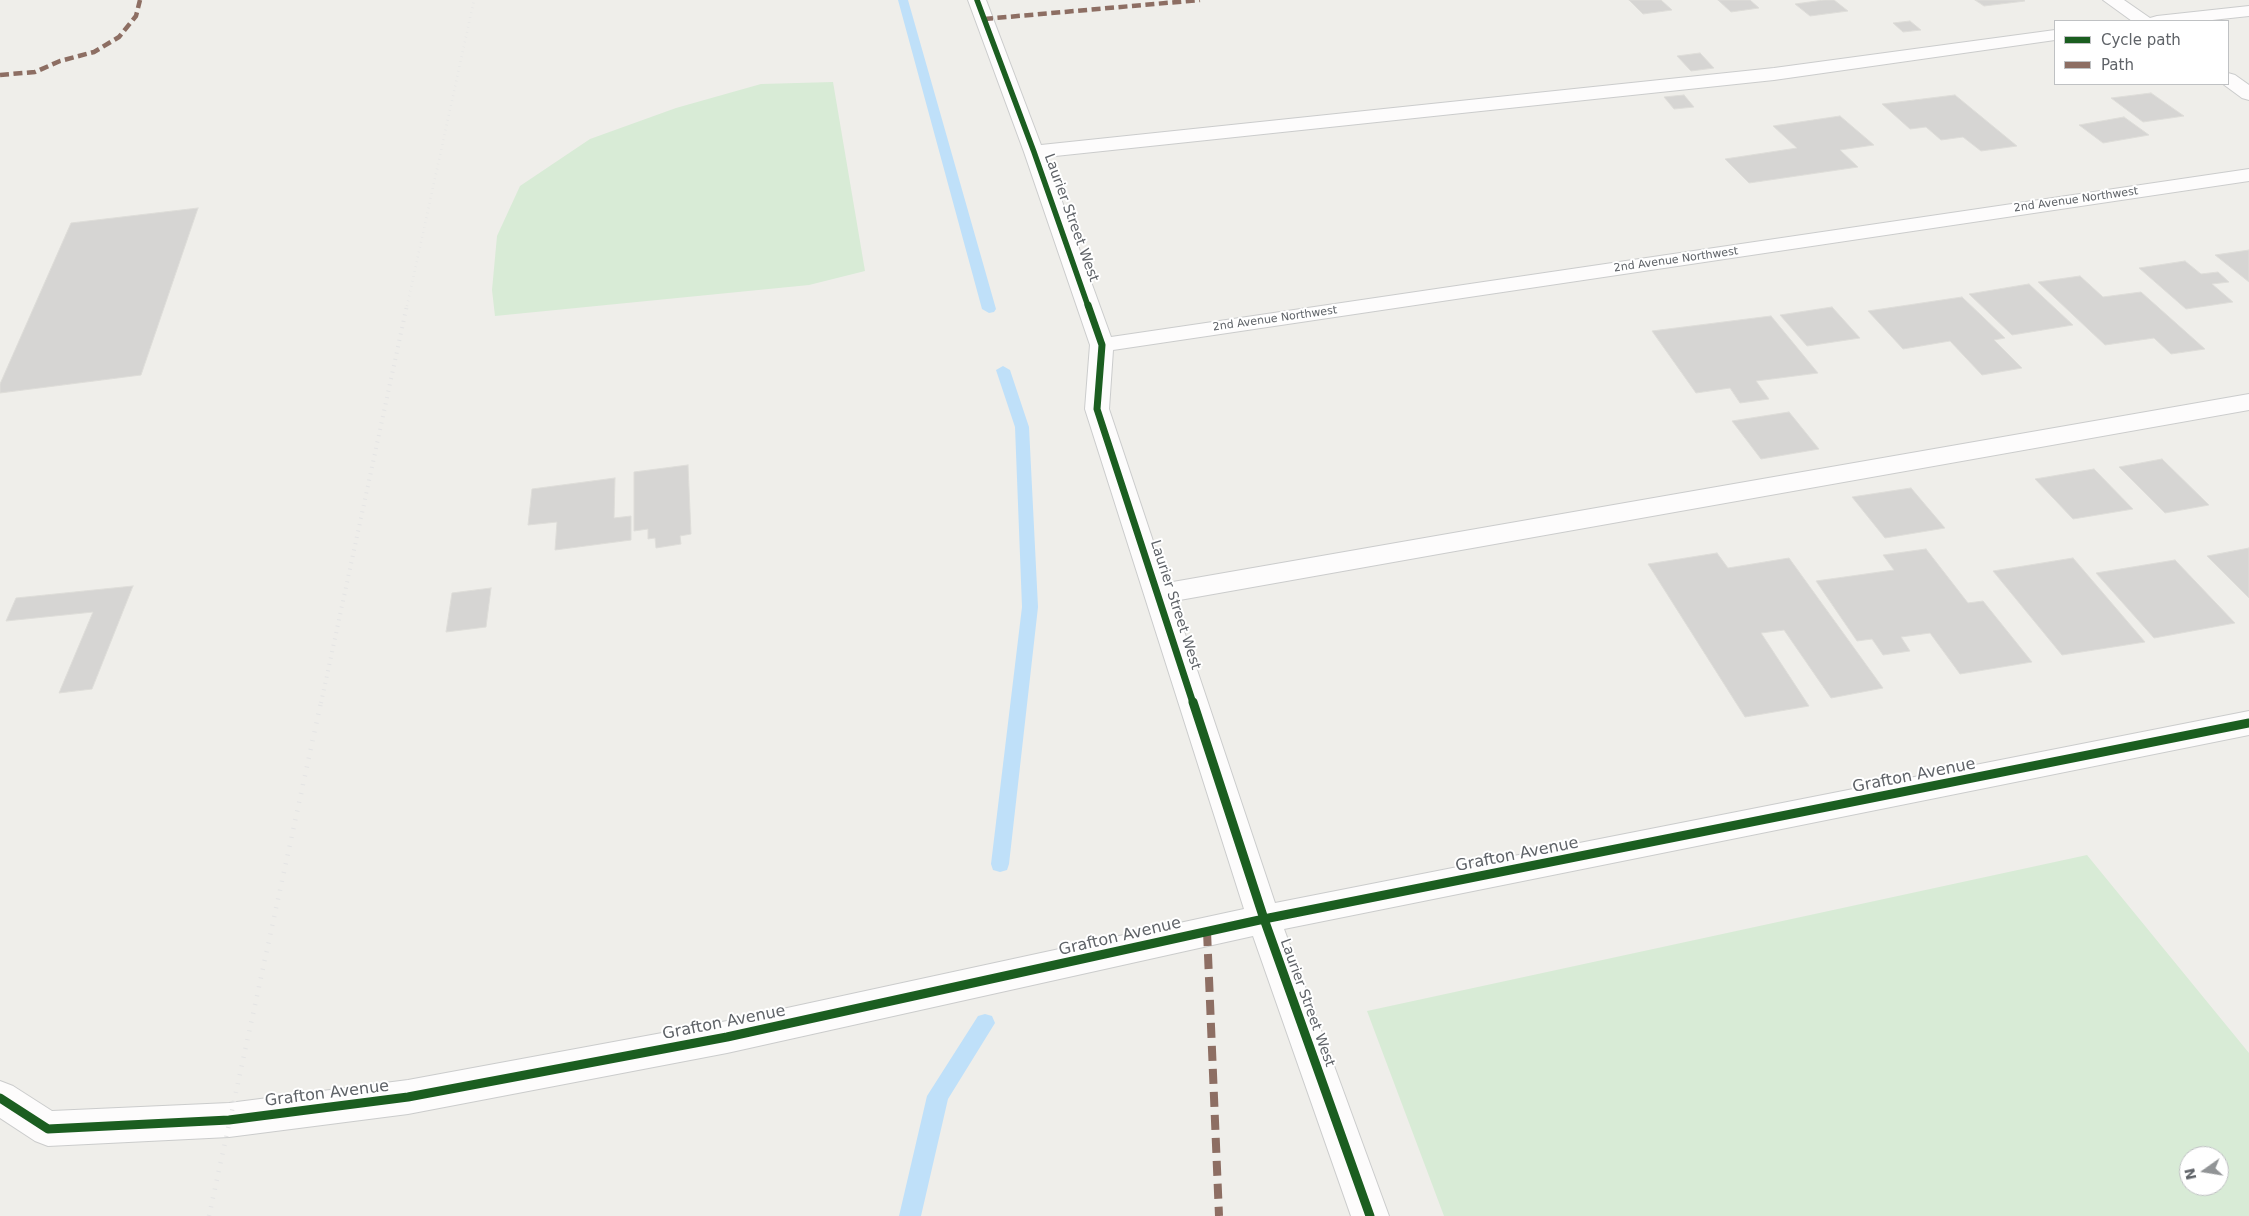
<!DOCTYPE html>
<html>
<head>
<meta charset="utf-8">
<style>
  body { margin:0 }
  #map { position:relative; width:2249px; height:1216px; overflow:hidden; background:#efeeea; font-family:"DejaVu Sans",sans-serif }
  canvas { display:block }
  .legend { position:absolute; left:2054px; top:20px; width:175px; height:65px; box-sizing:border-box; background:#fff; border:1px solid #bfc1c3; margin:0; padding:6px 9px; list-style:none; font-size:15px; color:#5f6368 }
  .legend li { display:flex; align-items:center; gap:10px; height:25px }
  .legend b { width:25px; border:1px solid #bfc1c3 }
  .north { position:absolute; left:2179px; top:1146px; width:50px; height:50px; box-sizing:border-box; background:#fff; border:1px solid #bfc1c3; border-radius:50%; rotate:257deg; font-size:14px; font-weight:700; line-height:20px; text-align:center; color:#5f6368 }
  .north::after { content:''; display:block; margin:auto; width:18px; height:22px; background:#919496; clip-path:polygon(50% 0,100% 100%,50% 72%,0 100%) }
</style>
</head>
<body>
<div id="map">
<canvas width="2249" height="1216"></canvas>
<ul class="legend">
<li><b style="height:6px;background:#1b5e20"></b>Cycle path</li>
<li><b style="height:6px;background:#8d6e63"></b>Path</li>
</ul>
<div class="north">N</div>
</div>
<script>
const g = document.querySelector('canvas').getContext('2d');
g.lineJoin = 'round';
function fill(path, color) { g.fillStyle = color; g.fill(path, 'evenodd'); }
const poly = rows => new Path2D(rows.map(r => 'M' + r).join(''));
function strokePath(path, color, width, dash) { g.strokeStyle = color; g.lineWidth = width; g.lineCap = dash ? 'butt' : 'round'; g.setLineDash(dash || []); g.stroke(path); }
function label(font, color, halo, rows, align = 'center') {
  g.font = font + ' "DejaVu Sans",sans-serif'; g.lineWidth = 4; g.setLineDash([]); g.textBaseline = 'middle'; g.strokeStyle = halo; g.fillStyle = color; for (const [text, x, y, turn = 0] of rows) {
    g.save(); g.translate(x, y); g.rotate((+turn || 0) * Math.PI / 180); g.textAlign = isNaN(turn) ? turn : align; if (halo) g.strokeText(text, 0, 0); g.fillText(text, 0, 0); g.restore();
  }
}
const green = poly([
  [833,82,865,271,809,285,495,316,492,290,497,236,520,186,590,139,676,108,761,84],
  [2087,855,2249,1053,2249,1216,1444,1216,1367,1011],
  [2189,1156,2219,1156,2219,1186,2189,1186]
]);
const stream = poly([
  [898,0,908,0,996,309,994,312,989,313,982,309,898,0],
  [1003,366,1010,370,1029,427,1038,607,1009,864,1007,870,1000,872,993,870,991,864,1022,607,1015,427,996,370,1003,366],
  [985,1014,992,1016,995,1023,948,1099,921,1216,899,1216,927,1096,978,1016,985,1014]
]);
const building = poly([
  [1629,0,1661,0,1672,10,1643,14,1629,0],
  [1718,0,1750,0,1759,8,1731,12,1718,0],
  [1824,0,1834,0,1848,11,1810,16,1795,4,1824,0],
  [1975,0,2024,0,2025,1,1984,6,1975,0],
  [1910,21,1921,30,1903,32,1893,23,1910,21],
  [1700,53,1714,68,1691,71,1677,56,1700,53],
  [2151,93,2184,116,2143,122,2111,98,2151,93],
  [1684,95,1694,107,1674,109,1664,97,1684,95],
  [1955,95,2017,146,1981,151,1963,137,1941,140,1926,127,1910,129,1882,104,1955,95],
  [1840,116,1874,145,1840,150,1858,167,1749,183,1725,159,1797,148,1773,126,1840,116],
  [2124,117,2149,135,2103,143,2079,125,2124,117],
  [198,208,141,375,0,393,0,384,71,223,198,208],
  [2249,250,2249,282,2215,255,2249,250],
  [2185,261,2201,274,2218,272,2229,282,2212,284,2233,302,2186,309,2139,268,2185,261],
  [2080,276,2103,297,2141,292,2205,349,2171,354,2154,338,2105,345,2038,282,2080,276],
  [2029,284,2073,325,2012,335,1969,294,2029,284],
  [1962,297,2005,338,1994,340,2022,368,1982,375,1950,341,1903,349,1868,311,1962,297],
  [1832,307,1860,338,1807,346,1780,315,1832,307],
  [1771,316,1818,373,1756,381,1769,399,1740,403,1730,388,1696,393,1652,331,1771,316],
  [1789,412,1819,449,1761,459,1732,421,1789,412],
  [2162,459,2209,505,2165,513,2119,467,2162,459],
  [688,465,691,534,680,536,681,544,656,548,655,538,648,539,648,529,634,531,634,472,688,465],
  [2094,469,2133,509,2073,519,2035,479,2094,469],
  [615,478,614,518,631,516,631,540,555,550,557,522,528,525,532,489,615,478],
  [1911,488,1945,528,1885,538,1852,497,1911,488],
  [2249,548,2249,598,2207,556,2249,548],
  [1926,549,1968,603,1983,601,2032,662,1960,674,1930,633,1901,637,1910,651,1883,655,1872,639,1857,641,1816,581,1894,570,1883,555,1926,549],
  [1717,553,1728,568,1789,558,1883,688,1831,698,1784,630,1761,633,1809,706,1745,717,1648,564,1717,553],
  [2073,558,2145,642,2062,655,1993,571,2073,558],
  [2175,560,2235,623,2154,638,2096,573,2175,560],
  [133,586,92,689,59,693,93,612,6,621,16,598,133,586],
  [491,588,486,627,446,632,452,593,491,588]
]);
const minor = poly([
  [968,0,986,0,1041,145,1774,68,2055,30,2055,40,1774,80,1046,157,1111,337,2249,169,2249,181,1113,350,1109,409,1167,583,2249,394,2249,410,1174,601,1275,903,2249,711,2249,735,1284,929,1389,1216,1351,1216,1253,936,727,1053,408,1114,229,1137,48,1146,35,1141,0,1118,0,1081,13,1086,52,1111,229,1103,408,1080,727,1021,1244,909,1085,409,1090,345,1024,152,968,0],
  [2103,0,2124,0,2150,18,2157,16,2249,6,2249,16,2203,21,2132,21,2103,0],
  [2228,73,2235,75,2249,85,2249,100,2242,98,2223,84,2228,84,2228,73]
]);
const railFar2 = poly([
  [407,306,474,0]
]);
const railFar1 = poly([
  [321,703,407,305]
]);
const rail = poly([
  [209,1216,321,702]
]);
const quietFar1 = poly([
  [984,19,1200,0],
  [0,75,35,72,60,61,94,52,119,37,136,16,140,0]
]);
const quiet = poly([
  [1207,931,1219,1216]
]);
const cyclewayFar2 = poly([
  [977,0,1034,152,1088,306]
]);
const cyclewayFar1 = poly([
  [1088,305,1102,345,1097,409,1193,703]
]);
const cycleway = poly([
  [1193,702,1264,919,1370,1216],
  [0,1098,48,1129,229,1120,408,1097,727,1037,1264,919,2249,723]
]);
const farStreetnames = [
  ["2nd Avenue Northwest",2076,200,-8],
  ["2nd Avenue Northwest",1676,260,-8],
  ["2nd Avenue Northwest",1275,319,-8]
];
const streetNames = [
  ["Laurier Street West",1071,218,70],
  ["Laurier Street West",1175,605,72],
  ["Laurier Street West",1307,1003,70]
];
const nearStreetnames = [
  ["Grafton Avenue",1914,776,-11],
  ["Grafton Avenue",1517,855,-11],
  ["Grafton Avenue",1120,937,-13],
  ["Grafton Avenue",724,1023,-11],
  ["Grafton Avenue",327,1094,-7]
];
fill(green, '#d8ebd6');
fill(stream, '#bfe0f9');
fill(building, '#d6d5d3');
strokePath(building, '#deddd9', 1);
strokePath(minor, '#cbcccc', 2);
fill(minor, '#fdfcfc');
strokePath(railFar2, '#e4e4e4', 2.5, [0.5, 4.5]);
strokePath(railFar1, '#e4e4e4', 4, [1, 5.5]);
strokePath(rail, '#e4e4e4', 4.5, [1, 8]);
strokePath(quietFar1, '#8d6e63', 4.5, [9, 4.5]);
strokePath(quiet, '#8d6e63', 8, [15, 8]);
strokePath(cyclewayFar2, '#1b5e20', 5.5);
strokePath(cyclewayFar1, '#1b5e20', 7);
strokePath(cycleway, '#1b5e20', 9);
label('11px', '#5f6368', '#fff', farStreetnames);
label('14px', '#5f6368', '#fff', streetNames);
label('16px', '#5f6368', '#fff', nearStreetnames);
</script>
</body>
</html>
